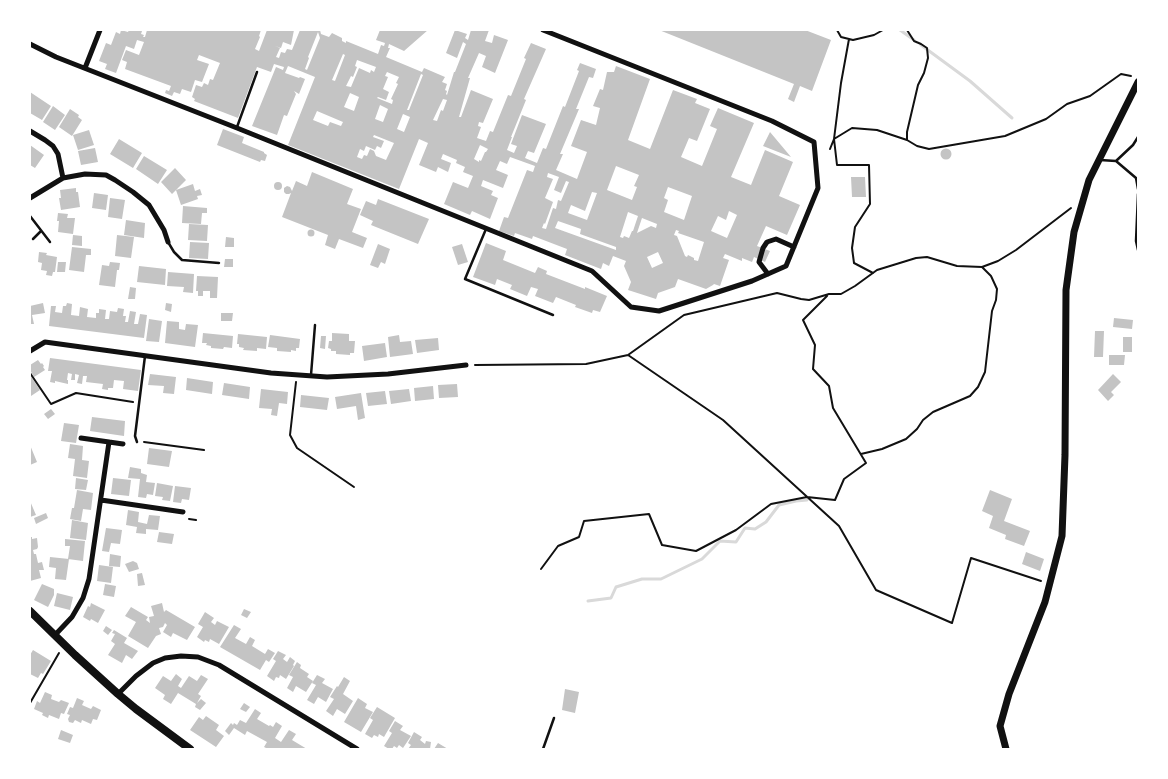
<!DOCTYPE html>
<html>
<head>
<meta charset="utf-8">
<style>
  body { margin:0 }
  #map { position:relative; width:1168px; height:779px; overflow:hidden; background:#fff; font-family:Quicksand,sans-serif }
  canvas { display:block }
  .frame { position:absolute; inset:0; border:31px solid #fff; pointer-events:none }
</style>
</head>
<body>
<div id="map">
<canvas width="1168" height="779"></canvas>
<div class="frame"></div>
</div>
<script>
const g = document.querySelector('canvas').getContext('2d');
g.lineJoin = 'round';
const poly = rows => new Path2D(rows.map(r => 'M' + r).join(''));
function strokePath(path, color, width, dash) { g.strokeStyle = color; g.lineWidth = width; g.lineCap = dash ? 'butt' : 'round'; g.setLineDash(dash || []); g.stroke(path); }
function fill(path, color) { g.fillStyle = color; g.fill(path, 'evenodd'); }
const stream = poly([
  [900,30,914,40],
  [921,45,970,81,1012,118],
  [588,601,611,598,616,587,642,579,661,579,702,559,720,541,736,542,745,528,755,529,766,522,779,505,796,501,807,500]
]);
const building = poly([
  [121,30,128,32,129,30,139,30,142,31,141,34,144,35,143,37,145,37,147,30,261,30,259,36,260,37,255,49,259,51,267,30,294,30,291,45,283,42,281,48,275,46,280,48,276,57,279,58,281,52,285,53,287,49,292,50,300,30,320,30,321,34,329,37,332,33,342,38,342,41,346,43,346,41,378,54,381,45,384,46,385,43,376,40,380,30,428,30,404,51,389,44,388,48,390,48,386,57,422,72,424,68,445,77,442,82,447,84,445,90,447,91,446,94,447,95,454,72,455,72,466,44,463,42,457,58,446,53,455,30,467,34,465,38,468,40,471,30,489,30,485,41,492,43,494,35,508,40,495,73,482,67,486,56,479,53,468,78,470,78,459,117,461,117,471,90,493,99,483,123,479,122,478,126,481,127,477,138,486,141,490,131,493,132,508,95,511,96,526,59,524,58,531,43,546,49,524,99,526,100,511,137,512,137,507,150,514,153,517,146,511,144,522,115,546,124,534,153,528,151,525,158,537,163,543,148,546,149,563,106,565,107,579,71,577,70,580,63,596,69,593,78,589,77,576,109,579,109,560,154,563,154,556,170,577,179,587,152,571,146,581,120,596,125,600,108,593,106,600,89,603,90,607,72,614,72,616,66,650,79,628,140,650,149,673,90,697,99,695,103,710,109,697,141,689,138,681,157,702,166,717,129,710,126,718,108,754,123,731,177,751,185,765,150,793,162,779,196,800,205,787,235,766,226,757,246,770,251,765,262,754,257,752,262,742,258,742,261,725,254,723,258,729,260,720,286,714,284,713,285,706,289,678,279,675,287,658,293,656,299,628,290,631,282,624,266,626,261,613,256,609,266,603,263,601,269,565,255,567,249,533,236,532,239,515,233,514,236,499,231,504,217,508,218,527,170,533,172,535,166,510,157,507,164,500,161,496,170,508,175,503,188,483,180,481,186,493,191,491,195,498,198,490,219,472,211,470,215,444,204,453,182,468,188,473,176,463,172,465,167,456,163,457,160,443,154,441,159,451,163,448,172,438,167,436,172,419,165,428,143,419,139,399,189,288,145,315,77,288,66,285,73,299,78,300,77,305,79,299,94,294,91,296,94,287,116,284,115,277,135,252,126,276,67,283,70,284,67,274,64,271,72,257,67,238,118,194,101,195,99,192,97,196,85,202,87,204,83,208,85,210,79,213,80,220,63,199,55,197,60,209,64,202,82,195,80,191,92,182,89,180,94,174,92,172,96,165,93,166,90,169,91,171,86,125,69,127,62,122,60,126,50,139,55,144,42,137,40,134,49,126,46,116,73,105,69,107,64,99,61,106,43,111,45,116,32,120,34],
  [318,32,320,38,307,70,305,69,309,58,308,57],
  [343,54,345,55,335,81,332,80],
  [357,60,376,67,374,72,371,70,370,73,359,68,351,87,346,86,351,76,353,77,357,67,355,66],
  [387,72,399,77,396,83,398,84,391,99,393,100,392,104,377,98,378,97,386,100,389,92,383,89,388,77,385,76],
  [421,74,423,75,409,110,407,110],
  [350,93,359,97,354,111,344,107],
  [443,99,447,100,443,111,441,110,437,121,433,120],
  [380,105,388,109,383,122,375,119],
  [317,111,343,122,341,126,330,122,328,126,313,120],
  [403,114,410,117,404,132,397,129],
  [374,135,394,143,386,160,376,156,374,151,370,149,367,156,364,155,362,159,357,157,360,149,364,151,366,146,375,150,377,146,381,148,384,141,373,137],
  [480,145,488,149,486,152,485,152,481,161,479,160,479,162,474,159],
  [616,166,639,175,634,186,637,187,632,200,607,190],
  [548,173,559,177,554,190,561,193,566,181,569,182,561,201,558,200,556,209,553,208,546,229,542,228,544,223,545,224,553,202,545,198,553,179,547,177],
  [668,187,692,196,684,220,664,212,668,200,664,198],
  [592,192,597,193,587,220,568,213,571,205,585,211],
  [729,211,737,215,727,238,711,231,718,216,726,220],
  [628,212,638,216,633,231,632,231,629,238,624,236,623,238,620,237],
  [642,218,657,224,656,228,651,226,637,233],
  [558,221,581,229,580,234,616,247,616,250,555,228],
  [676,230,679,231,678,233,704,242,698,261,694,260,694,258,688,255,687,257,685,256,677,236,674,235],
  [658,252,663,263,652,268,647,257],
  [659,30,805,30,831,40,812,91,800,86,794,102,788,99,794,84],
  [30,92,51,106,42,120,30,113],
  [53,106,65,115,55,130,43,122],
  [70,109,79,115,78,117,82,120,72,136,59,127],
  [223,129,244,137,242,143,264,152,264,153,267,155,265,161,261,160,260,162,217,145],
  [89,130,94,145,78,150,73,135],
  [770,132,791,157,763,146],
  [119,139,142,153,133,168,110,154],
  [30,145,44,155,35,168,30,165],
  [95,148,98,162,81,165,78,151],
  '940.5 154a5.5 5.5 0 1 1 11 0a5.5 5.5 0 1 1-11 0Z',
  [144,156,167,170,158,184,136,169],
  [175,168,186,180,172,194,161,182],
  [312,172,353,189,347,204,361,209,352,232,367,238,363,248,339,239,335,249,325,245,328,235,282,217,291,193,289,194,286,194,284,192,284,188,287,186,290,187,292,191,296,181,307,186],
  [851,177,865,177,866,197,852,197],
  '274 186a4 4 0 1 1 8 0a4 4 0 1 1-8 0Z',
  [193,184,195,191,200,189,202,195,197,196,198,199,181,205,176,190],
  [76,188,76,192,78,192,80,207,61,210,59,198,61,198,60,190],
  [94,193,108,195,106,210,92,208],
  [110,198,125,200,122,219,108,217],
  [378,199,429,219,418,244,371,225,373,221,360,215,366,201,376,205],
  [183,206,207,208,207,213,202,213,201,224,182,223],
  [58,213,68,214,67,218,75,218,73,234,58,232,59,221,57,221],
  [126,220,145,223,144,238,124,235],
  [189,224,208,225,207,241,188,240],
  '307.5 233a3.5 3.5 0 1 1 7 0a3.5 3.5 0 1 1-7 0Z',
  [73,235,82,236,82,246,72,245],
  [117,235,134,237,131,258,115,256],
  [226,237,234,238,234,247,225,247],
  [190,242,209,243,208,259,189,258],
  [486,243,506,251,503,260,535,273,538,267,547,271,546,274,585,289,585,287,607,296,600,312,593,310,592,313,575,307,576,305,556,297,553,303,535,296,538,289,531,287,527,296,510,289,512,285,497,279,495,285,473,277],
  [378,244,390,249,385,264,381,262,378,268,370,265],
  [462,244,468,262,458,265,452,247],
  [72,247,91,249,91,255,86,255,84,272,69,270],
  [39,252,47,253,46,255,57,257,55,272,53,272,52,276,46,275,47,271,41,270,42,263,38,262],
  [225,259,233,259,233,267,224,267],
  [58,262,66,262,65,272,57,272],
  [110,262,120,263,119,270,117,270,115,287,99,285,102,265,109,266],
  [139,266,166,269,165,285,137,282],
  [168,272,194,274,193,293,183,292,184,287,167,286],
  [197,276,218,277,217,298,210,298,210,291,203,291,203,296,198,296,198,291,196,291],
  [130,287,136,288,135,299,128,299],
  [43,303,45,313,32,315,34,324,30,324,30,306],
  [67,303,72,304,71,315,79,316,80,307,88,309,87,317,96,318,96,313,99,313,99,309,106,310,105,319,109,319,110,311,117,312,118,308,124,309,123,316,126,316,125,322,128,322,130,311,136,312,134,324,138,324,140,314,147,315,144,338,49,326,51,306,56,306,55,312,62,313,63,306,66,306],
  [166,303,172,304,171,312,165,310],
  [221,313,233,313,232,321,221,321],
  [1114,318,1133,320,1132,329,1113,327],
  [149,319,162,321,159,342,146,341],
  [167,321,179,322,179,329,185,330,186,324,198,325,195,347,165,343],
  [1095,331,1104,331,1103,357,1094,357],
  [203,333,233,336,232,348,224,347,223,349,211,348,211,346,206,345,207,343,202,343],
  [332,333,349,334,349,341,355,341,354,353,350,353,350,355,336,354,336,351,331,351,331,349,328,348,329,341,332,341],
  [238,334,267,337,266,349,257,348,257,351,243,350,244,348,239,347,239,344,237,344],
  [270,335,300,339,299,348,296,348,296,351,291,350,291,352,277,351,277,348,268,347],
  [399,335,400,342,411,341,413,354,390,357,388,337],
  [321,336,326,336,325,349,320,348],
  [1123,337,1132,337,1132,352,1123,352],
  [438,338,439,350,417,353,415,340],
  [385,343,387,357,364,361,362,346],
  [1109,355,1125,355,1124,365,1109,365],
  [50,358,141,370,138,391,123,389,124,381,114,380,113,388,108,388,108,390,102,389,103,384,86,382,87,376,83,376,82,384,77,383,79,375,75,374,75,380,71,380,72,374,68,373,67,380,68,380,68,384,55,381,55,383,50,382,52,371,48,371],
  [38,360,41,364,42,363,44,366,43,367,45,370,34,377,30,370,30,365],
  [150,374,176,377,174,394,163,393,164,386,148,385],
  [1113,374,1121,382,1111,392,1114,395,1108,401,1098,390],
  [30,375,40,390,31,396,30,394],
  [187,378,213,382,212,394,186,390],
  [224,383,250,387,249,399,222,395],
  [457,384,458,397,439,398,438,385],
  [433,386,434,399,415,401,414,388],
  [261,389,288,392,287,404,279,403,277,416,271,415,272,409,259,408],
  [409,389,411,401,391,404,389,391],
  [385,391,387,404,368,406,366,393],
  [361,393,365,418,358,420,356,406,337,409,335,397],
  [301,395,329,398,327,410,300,407],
  [51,409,55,414,48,419,44,414],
  [92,417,125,421,124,436,90,431],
  [64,423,79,425,76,443,61,441],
  [70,444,83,446,82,460,89,461,87,478,73,476,75,459,68,458],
  [30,445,37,462,30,465],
  [149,448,172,451,169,467,147,464],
  [130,467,141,469,141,473,147,475,146,482,155,483,153,495,147,494,146,498,138,497,140,479,128,478],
  [76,478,88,480,86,490,75,489],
  [113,478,131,480,129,496,111,494],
  [157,483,173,486,170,501,162,500,163,497,155,496],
  [175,486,191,488,189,500,182,499,181,503,173,502],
  [77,490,93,493,91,510,83,509,81,521,70,519,72,508,74,508],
  [990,490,1012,499,1004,521,1030,531,1024,546,1005,539,1006,535,989,528,993,516,982,511],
  [30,501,36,515,30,517],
  [128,510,139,512,138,522,147,524,149,515,160,516,158,530,146,529,146,534,136,533,137,527,126,525],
  [46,513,48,518,36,524,34,518],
  [72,520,88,523,86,540,70,538],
  [106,528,122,530,120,544,111,543,109,552,102,551],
  [159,532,174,534,172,544,157,542],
  [30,537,32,537,32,539,37,538,38,547,37,549,33,550,34,554,36,554,38,563,42,562,44,570,39,570,41,578,30,581],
  [65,539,85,541,83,561,68,559,70,546,65,546],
  [1026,552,1044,559,1040,571,1022,564],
  [110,554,121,556,120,567,109,566],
  [50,557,69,559,66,580,55,579,56,568,49,567],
  [133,561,137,563,139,569,129,572,125,564],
  [99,565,113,567,111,583,97,581],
  [142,573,145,585,138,586,137,574],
  [42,584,54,589,54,595,48,607,34,600],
  [105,584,116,586,114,597,103,595],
  [57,593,73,597,70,610,54,606],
  [91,603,105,610,98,623,91,619,90,621,83,617,88,606,90,607],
  [162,603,164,612,166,610,195,627,187,640,173,633,171,637,163,632,167,625,165,623,163,627,159,628,161,634,156,636,148,648,128,636,136,622,125,616,131,607,148,617,146,620,150,623,149,617,154,616,151,606],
  [244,609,251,612,247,618,241,615],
  [205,612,214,618,211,622,215,625,217,621,229,627,219,644,210,639,209,642,205,640,204,642,197,637,203,627,198,624],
  [234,625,241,629,235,638,246,644,250,637,255,640,252,646,265,654,268,649,275,653,269,662,266,660,260,670,220,647],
  [106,626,112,630,108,635,103,631],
  [114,630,127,638,124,643,138,651,132,659,126,655,122,663,108,655,115,644,111,641,115,634,112,633],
  [33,650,51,661,43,674,41,673,38,678,30,674,30,664,31,662,30,661,30,655],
  [278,651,286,655,283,659,287,662,290,657,295,661,293,665,294,666,286,679,280,675,279,678,276,677,274,681,267,676,276,661,273,659],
  [297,662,301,665,300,668,309,674,307,677,313,681,306,692,296,686,293,692,287,688,293,677,289,675],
  [176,674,182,679,178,686,181,688,189,676,197,681,201,675,208,679,198,694,201,696,197,703,201,699,206,703,200,710,195,707,196,704,178,693,171,704,163,699,165,695,155,688,163,676,171,681],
  [317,675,325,679,322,683,333,689,326,702,318,697,314,704,307,700,316,685,312,683],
  [344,677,350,681,343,694,353,701,345,714,337,709,333,716,326,711,334,699,330,697,337,686,338,687],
  [565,689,579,692,575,713,562,710],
  [45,692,52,695,51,699,59,702,61,700,69,703,64,714,61,713,59,719,49,715,48,718,42,715,43,713,34,709,37,701,40,703],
  [77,698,84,701,82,705,91,709,93,706,101,710,97,720,93,719,91,724,82,720,81,723,75,720,73,723,69,722,68,719,70,715,67,714,70,707,73,708],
  [358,698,367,704,365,708,373,712,361,732,344,722],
  [244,703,250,707,246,712,240,709],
  [377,707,395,718,384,737,379,734,378,737,374,735,372,738,365,734,373,720,370,718],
  [255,709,261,713,257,719,269,726,270,725,273,727,276,722,282,726,275,738,281,742,289,730,296,734,292,740,307,749,268,749,264,747,267,742,247,731,245,735,234,728,229,735,225,731,231,723,233,725,234,723,237,725,240,720,246,723],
  [206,716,219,725,216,730,224,736,216,747,190,730,199,717,203,720],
  [395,721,403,726,400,730,411,736,403,748,399,745,397,748,394,746,392,749,389,749,384,746,392,733,389,731],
  [61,730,73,735,70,743,58,739],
  [414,732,422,737,420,740,425,744,426,741,431,742,430,749,408,749,411,745,408,743],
  [438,743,448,749,434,749]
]);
const path = poly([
  [837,30,841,37,853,40,874,35,883,30],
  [907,30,914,41,921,44,927,48,928,58,924,73,918,85,907,132,907,140],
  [849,39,841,83,834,139,837,165,869,165,870,204,855,227,852,248,854,263,873,273],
  [830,149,834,139,852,128,877,130,907,140,917,146,929,149,1005,136,1046,119,1067,104,1090,96,1121,74,1131,76],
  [628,355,723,420,839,526,876,590,952,623,971,558,1041,581],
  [475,365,586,364,628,355,684,315,777,293,801,299,809,300,829,294,841,294,855,286,877,270,916,258,927,257,957,266,982,267,998,261,1016,250,1071,208],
  [30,373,51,404,76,393,133,402],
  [296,382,290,435,297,448,354,487],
  [144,442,204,450],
  [861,454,882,449,906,439,917,429,923,420,933,412,970,396,978,387,985,372,992,311,996,300,997,289,991,276,982,267],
  [189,519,196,520],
  [541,569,558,546,579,537,584,521,649,514,662,545,696,551,736,530,771,504,807,497,835,500,844,479,866,463,833,408,829,386,813,369,815,345,803,320,827,296],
  [30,703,59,653]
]);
const service = poly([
  [237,127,257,72],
  [1100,160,1116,161,1133,145,1138,137],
  [1116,161,1136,178,1138,189],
  [1138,194,1136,241,1138,250],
  [30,216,50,242],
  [486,229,465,279,553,315],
  [33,239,41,231],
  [168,242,174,252,182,260,219,263],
  [311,375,315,325],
  [137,442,135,436,145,356],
  [543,749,554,718]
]);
const minor = poly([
  [30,44,56,57,237,128,592,271,631,307,659,311,752,281,786,266,818,188,814,142,772,121,543,30],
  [85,68,100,30],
  [30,131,45,140,53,146,58,154,63,178],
  [30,198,63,178,85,174,106,175,115,180,133,192,149,205,164,230,168,242],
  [768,274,759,262,763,248,767,242,776,239,794,247],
  [30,351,45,342,271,373,327,377,388,374,466,365],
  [81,438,123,444],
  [101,500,183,512],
  [55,635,72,617,83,598,89,579,109,442],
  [118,694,136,676,153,663,165,658,181,656,198,657,219,665,357,749]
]);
const tertiary = poly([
  [1006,749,1000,726,1009,694,1045,602,1062,536,1065,455,1066,290,1074,232,1089,180,1138,82]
]);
const secondary = poly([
  [30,611,75,655,118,694,136,709,190,749]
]);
strokePath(stream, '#d9d9d9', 3);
fill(building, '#c4c4c4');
strokePath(path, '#111', 2);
strokePath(service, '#111', 2.5);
strokePath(minor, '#111', 5);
strokePath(tertiary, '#111', 7);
strokePath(secondary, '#111', 8);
</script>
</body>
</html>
